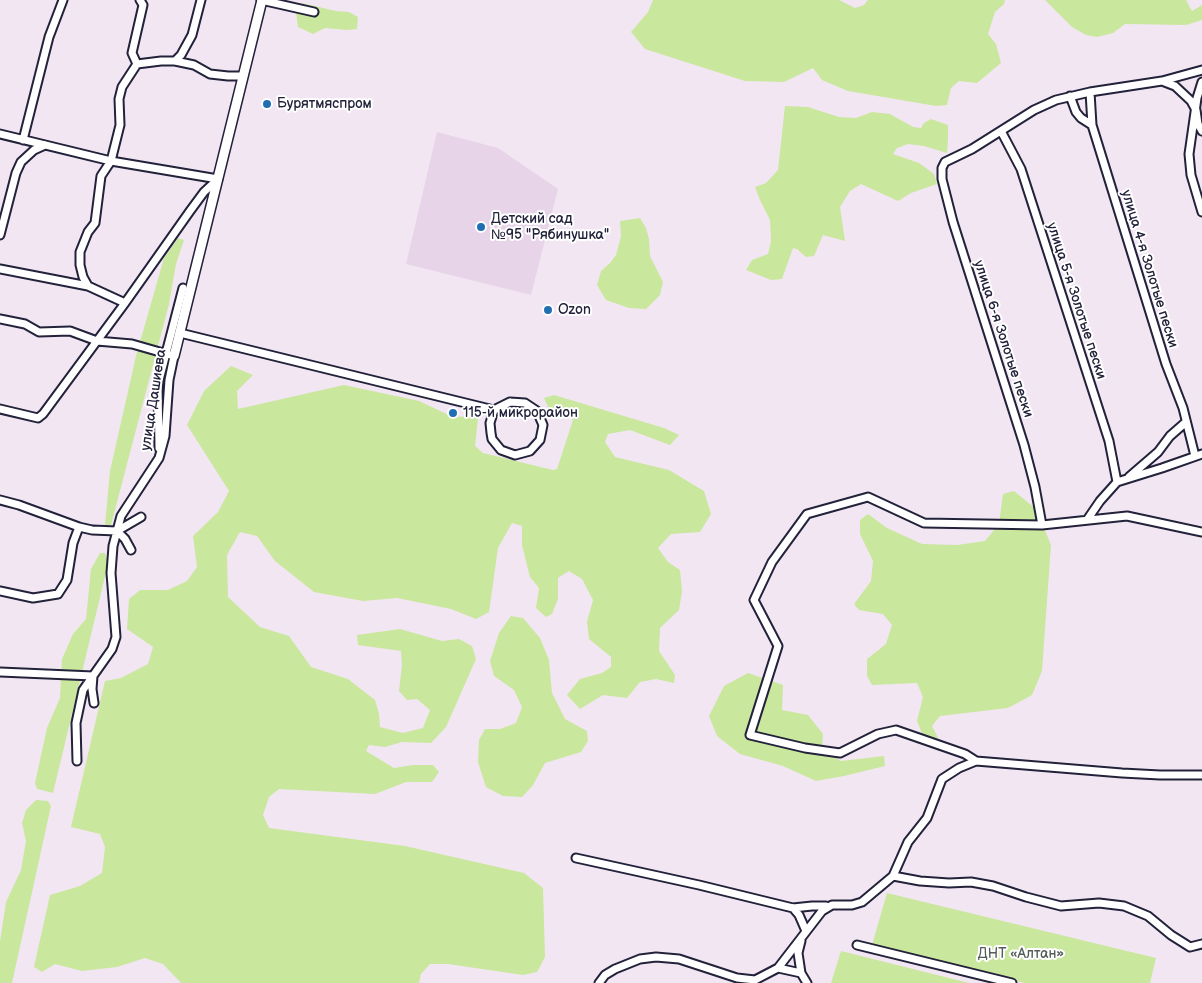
<!DOCTYPE html>
<html>
<head>
<meta charset="utf-8">
<style>
  body { margin:0 }
  canvas { display:block; background:#f2e6f2 }
</style>
</head>
<body>
<canvas width="1202" height="983"></canvas>
<script>
const g = document.querySelector('canvas').getContext('2d');
g.lineJoin = 'round';
function fill(path, color) { g.fillStyle = color; g.fill(path, 'evenodd'); }
const poly = rows => new Path2D(rows.map(r => 'M' + r).join(''));
function strokePath(path, color, width, dash) { g.strokeStyle = color; g.lineWidth = width; g.lineCap = dash ? 'butt' : 'round'; g.setLineDash(dash || []); g.stroke(path); }
function label(font, color, halo, rows, align = 'center') {
  g.font = font + ' "Balsamiq Sans",sans-serif'; g.lineWidth = 4; g.setLineDash([]); g.textBaseline = 'middle'; g.strokeStyle = halo; g.fillStyle = color; for (const [text, x, y, turn = 0] of rows) {
    g.save(); g.translate(x, y); g.rotate((+turn || 0) * Math.PI / 180); g.textAlign = isNaN(turn) ? turn : align; if (halo) g.strokeText(text, 0, 0); g.fillText(text, 0, 0); g.restore();
  }
}
const built = poly([
  [437,132,498,148,558,189,531,295,406,264]
]);
const green = poly([
  [653,0,839,0,855,8,864,5,868,0,1005,0,1004,4,995,12,988,34,996,44,1001,63,977,83,959,81,951,88,947,105,936,106,848,91,822,80,813,68,784,82,745,81,645,49,631,32,648,12],
  [1045,0,1186,0,1192,11,1202,5,1202,20,1186,25,1125,24,1113,33,1097,37,1086,35,1072,27],
  [302,3,336,11,349,12,358,17,357,29,347,30,325,28,313,34,298,27,296,12],
  [785,106,808,107,839,117,856,118,872,112,890,114,913,127,921,128,924,123,931,119,948,125,948,139,947,153,924,146,908,144,897,148,893,154,919,163,934,174,937,184,911,193,898,201,861,184,850,191,840,207,845,241,823,235,814,256,806,257,797,249,793,248,782,279,771,280,746,270,752,260,768,254,771,241,770,220,760,200,755,187,766,183,778,170],
  [640,218,646,228,649,239,650,256,663,282,660,295,646,309,629,308,606,300,597,285,601,271,610,263,616,255,621,236,620,221],
  [178,238,184,240,176,264,169,304,111,525,105,525,110,471,136,356,164,258],
  [231,366,253,375,237,391,238,409,344,385,419,401,453,417,474,416,478,418,475,446,483,453,553,470,557,469,573,420,566,414,549,409,544,398,554,395,664,428,679,435,670,445,630,430,608,434,605,442,615,457,669,470,704,491,711,514,700,532,671,534,658,548,668,562,680,570,682,591,679,610,660,628,659,651,675,675,674,683,656,679,640,682,627,698,603,695,580,709,567,695,580,679,602,673,611,667,611,657,589,639,587,622,593,600,582,579,569,571,558,578,558,599,552,614,546,617,536,608,539,588,530,577,522,545,522,526,512,523,498,548,489,612,476,619,451,609,397,598,363,601,314,592,275,561,257,536,240,532,227,555,228,597,260,627,289,636,311,667,348,679,375,700,379,714,380,727,403,733,423,728,430,710,417,699,407,700,399,691,402,665,401,651,358,645,357,635,400,629,442,641,459,639,472,646,476,659,446,727,431,743,402,742,385,747,369,745,366,751,394,768,413,765,433,765,439,772,432,782,406,782,375,794,279,789,269,797,263,815,269,828,405,846,524,873,543,888,545,957,537,972,523,975,448,964,430,964,421,974,419,983,181,983,163,964,145,958,117,967,82,971,55,964,42,972,34,967,50,895,80,886,102,873,105,847,100,834,71,827,105,681,121,678,148,664,153,647,127,629,129,599,140,590,168,590,187,581,197,567,193,536,218,512,229,491,187,425,204,391],
  [1014,491,1036,509,1051,545,1042,671,1032,695,1008,708,940,716,932,726,942,746,923,736,917,721,923,697,917,683,872,685,867,676,867,659,886,644,892,625,883,614,859,610,854,604,871,581,873,561,860,534,860,520,868,514,887,528,922,544,957,545,985,541,999,524,1003,494],
  [100,553,105,553,108,564,53,793,37,789,35,783,47,728,60,698,62,659,73,634,86,619,91,569],
  [511,616,523,618,540,638,549,660,552,693,565,719,587,731,588,741,581,752,545,763,533,785,522,797,503,796,486,787,478,762,479,740,485,729,500,729,516,723,522,707,514,690,494,676,490,661,499,633],
  [748,673,783,685,782,710,808,715,823,734,822,750,841,761,884,756,885,766,844,776,816,781,783,766,740,754,717,736,709,716,724,686],
  [36,800,48,801,51,806,12,983,0,983,0,942,6,902,21,870,26,841,22,823,26,810],
  [887,893,1156,958,1150,983,1025,983,872,945],
  [841,951,969,983,831,983]
]);
const minor = poly([
  [140,0,143,5,132,53,137,64,161,61,175,61,194,65,210,74,228,76,243,76],
  [261,0,314,12],
  [175,61,181,55,192,35,201,0],
  [1162,81,1202,70],
  [1202,82,1197,98,1189,154,1191,175,1202,212],
  [1090,92,1092,125],
  [1070,96,1076,112,1081,118,1092,125,1166,364,1183,408,1195,456],
  [1001,131,1021,169,1109,441,1117,482],
  [0,134,111,161,218,179],
  [23,140,49,37,63,0],
  [0,235,16,173,21,162,34,150,45,145],
  [0,269,88,286,125,303],
  [88,286,83,277,80,265,80,252,88,232,95,223,101,176,111,161,120,125,119,99,122,87,137,64],
  [0,319,25,324,39,332,70,331,97,341,132,344,174,356,169,380,165,436,159,458,121,516,113,546,111,573,116,637,112,649,83,690,76,723,77,761],
  [180,333,494,410],
  [510,402,525,403,537,411,543,425,540,440,530,451,515,455,501,450,492,439,491,433,490,423,494,410,510,402],
  [0,409,38,418,43,414,125,303,190,211,204,192,218,179],
  [159,448,158,384,183,288],
  [1129,477,1158,452,1170,436,1186,422],
  [0,500,19,505,79,527,92,530,117,531,141,517],
  [1087,520,1100,501,1117,482,1162,468,1202,454],
  [1042,525,1035,487,1024,445,953,222,942,179,942,168,945,162,972,149,1034,110,1056,100,1090,92,1162,81,1175,86,1191,101,1196,110,1198,124,1202,131],
  [117,531,125,539,131,550],
  [1202,532,1127,516,1042,525,924,523,868,497,807,514,772,562,754,600,778,646,750,735,805,748,840,753,878,734,896,730,965,754,976,761,1122,773,1160,775,1202,775],
  [0,591,33,598,58,594,67,580,73,543,79,527],
  [0,672,93,676,92,689,94,703],
  [576,858,699,885,793,908,812,906,826,906],
  [893,876,908,842,927,818,942,779,959,768,976,761],
  [793,908,799,915,806,931],
  [801,941,798,953,801,973],
  [857,945,1012,983],
  [599,983,605,975,615,969,640,959,656,957,679,959,737,978,755,980,778,968],
  [807,983,801,973,778,968,822,911,832,905,852,905,862,902,893,876,920,881,949,883,971,882,993,886,1026,897,1061,906,1099,903,1124,906,1148,916,1171,935,1190,947,1202,944]
]);
const tertiary = poly([
  [174,356,262,0]
]);
const markers = [
  [267,104,5,"#1f6fb2"],
  [481,227,5,"#1f6fb2"],
  [548,310,5,"#1f6fb2"],
  [453,413,5,"#1f6fb2"]
];
const poiNames = [
  ["Бурятмяспром",277,104],
  ["Детский сад",491,219],
  ["№95 \"Рябинушка\"",491,235],
  ["Ozon",558,310],
  ["115-й микрорайон",463,413]
];
const streetNames = [
  ["улица 4-я Золотые пески",1149,269,73],
  ["улица 5-я Золотые пески",1076,301,72],
  ["улица 6-я Золотые пески",1003,339,72],
  ["улица Дашиева",154,400,-81]
];
const parkNames = [
  ["ДНТ «Алтан»",1021,954]
];
fill(built, '#e8d4e9');
fill(green, '#cae79e');
strokePath(minor, '#22223b', 11);
strokePath(tertiary, '#22223b', 12);
strokePath(minor, '#fff', 7);
strokePath(tertiary, '#fff', 9);
for (const [x, y, r, color] of markers) { const dot = new Path2D(); dot.arc(x, y, r, 0, 2 * Math.PI); g.fillStyle = color; g.fill(dot); strokePath(dot, '#fff', 2); }
label('14px', '#22223b', '#fff', poiNames, 'left');
label('14px', '#22223b', '#fff', streetNames);
label('14px', '#545d59', '#fff', parkNames);
</script>
</body>
</html>
